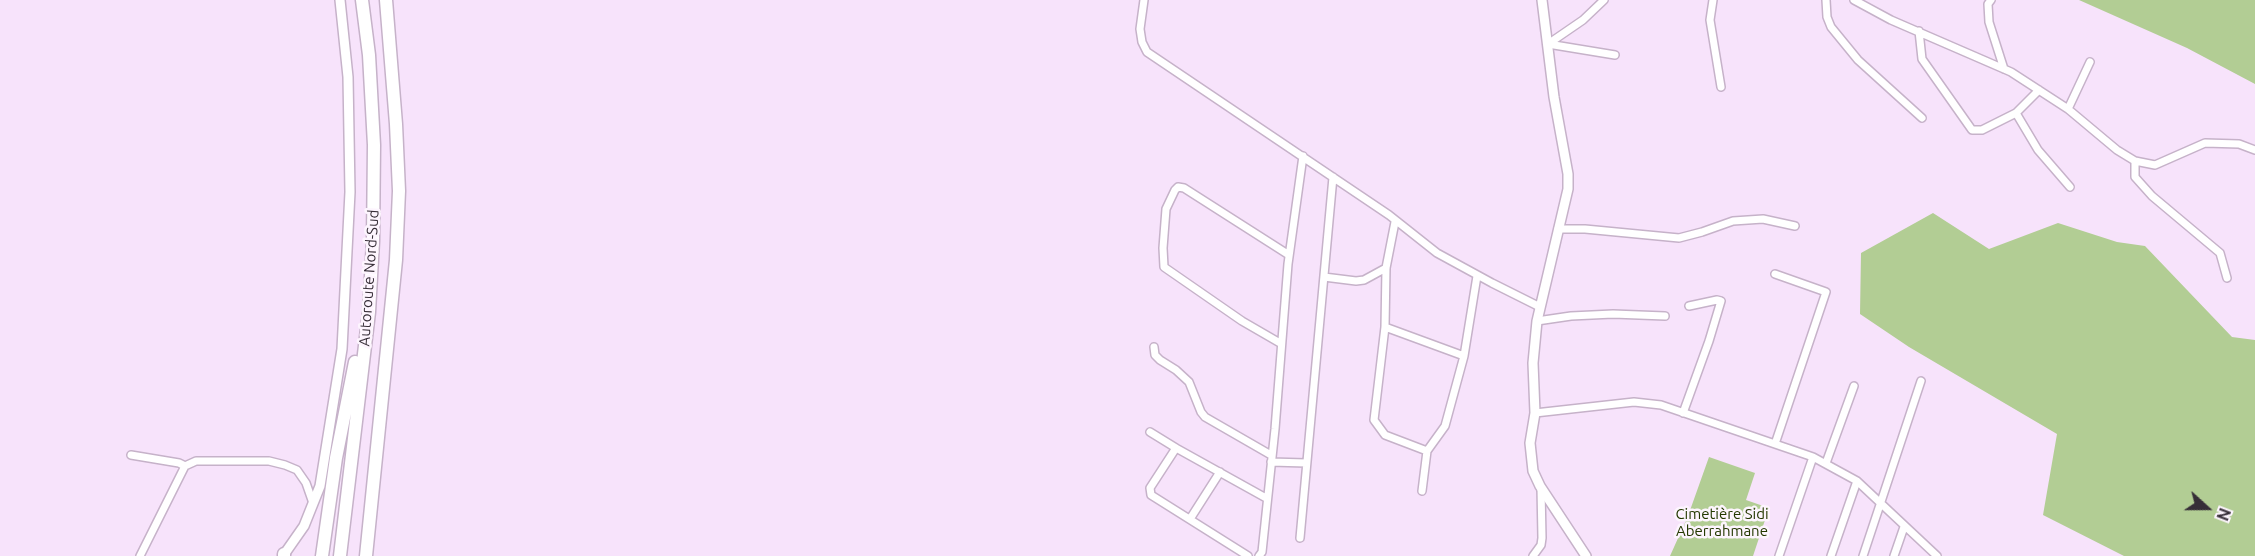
<!DOCTYPE html>
<html>
<head>
<meta charset="utf-8">
<style>
  body { margin:0 }
  #map { position:relative; width:2255px; height:556px; overflow:hidden; background:#f7e3fb; font-family:Ubuntu,sans-serif }
  canvas { display:block }
  .north { position:absolute; left:2177px; top:478px; width:60px; height:60px; -webkit-text-stroke:4px #fdf5fe; paint-order:stroke; rotate:111deg; font-size:16px; font-weight:700; line-height:24px; text-align:center; color:#362e37 }
  .north::after { content:''; display:block; margin:auto; width:21px; height:27px; background:#362e37; clip-path:polygon(50% 0,100% 100%,50% 72%,0 100%) }
</style>
</head>
<body>
<div id="map">
<canvas width="2255" height="556"></canvas>
<div class="north">N</div>
</div>
<script>
const g = document.querySelector('canvas').getContext('2d');
g.lineJoin = 'round';
function fill(path, color) { g.fillStyle = color; g.fill(path, 'evenodd'); }
const poly = rows => new Path2D(rows.map(r => 'M' + r).join(''));
function strokePath(path, color, width, dash) { g.strokeStyle = color; g.lineWidth = width; g.lineCap = dash ? 'butt' : 'round'; g.setLineDash(dash || []); g.stroke(path); }
function label(font, color, halo, rows, align = 'center') {
  g.font = font + ' Ubuntu,sans-serif'; g.lineWidth = 5; g.setLineDash([]); g.textBaseline = 'middle'; g.strokeStyle = halo; g.fillStyle = color; for (const [text, x, y, turn = 0] of rows) {
    g.save(); g.translate(x, y); g.rotate((+turn || 0) * Math.PI / 180); g.textAlign = isNaN(turn) ? turn : align; if (halo) g.strokeText(text, 0, 0); g.fillText(text, 0, 0); g.restore();
  }
}
const green = poly([
  [2079,0,2255,0,2255,84,2187,48],
  [1933,213,1989,249,2058,223,2117,242,2145,246,2232,337,2255,340,2255,556,2124,556,2043,515,2057,434,1909,347,1860,314,1861,253],
  [1709,457,1755,473,1746,500,1769,508,1753,556,1670,556,1688,516]
]);
const street = poly([
  [1144,0,1140,29,1142,42,1147,52,1389,215,1437,253,1492,283,1540,307],
  [1713,0,1710,20,1721,87],
  [1826,0,1827,17,1831,27,1858,60,1922,118],
  [1854,0,1891,20,2011,72,2068,109,2117,150,2135,161,2155,165,2205,143,2239,144,2255,150],
  [1991,0,1988,4,1989,22,2004,69],
  [1919,31,1922,59,1972,130,1982,130,2016,113,2039,90],
  [1548,44,1583,20,1604,0],
  [1548,44,1615,55],
  [2068,109,2090,62],
  [2016,113,2038,150,2070,187],
  [2135,161,2135,177,2152,196,2220,253,2227,278],
  [1395,222,1386,268,1385,327,1374,420,1385,435,1427,451,1422,491],
  [1558,229,1585,229,1679,238,1702,232,1733,221,1763,219,1795,226],
  [1324,277,1356,281,1364,280,1386,268],
  [1537,321,1571,316,1613,314,1665,316],
  [1385,327,1464,356],
  [1280,343,1242,321,1164,267,1163,248,1166,209,1175,190,1178,187,1184,188,1289,255],
  [1154,347,1155,355,1160,360,1176,370,1189,382,1201,412,1205,417,1271,455],
  [1535,413,1634,402,1661,405,1813,457,1857,481,1937,556],
  [1683,413,1709,341,1721,301,1717,300,1689,306],
  [1150,432,1176,448,1150,488,1151,495,1248,556],
  [1775,444,1826,292,1775,274],
  [1176,448,1266,498],
  [1427,451,1445,426,1464,356,1477,276],
  [131,455,179,463,185,466],
  [1271,462,1306,463],
  [1826,463,1854,386],
  [1190,519,1220,472],
  [1300,538,1333,177],
  [140,556,185,466,196,461,269,461,285,465,297,470,306,483,313,503],
  [1259,556,1262,552,1275,429,1288,264,1303,156],
  [1533,556,1541,545,1542,538,1541,488],
  [1779,556,1813,457],
  [1831,556,1857,481],
  [1863,556,1921,381],
  [1894,556,1904,527]
]);
const secondary = poly([
  [1542,0,1554,97,1568,174,1568,189,1537,321,1533,363,1535,413,1530,443,1533,471,1540,486,1586,556],
  [283,556,304,526,320,486,342,349,350,192,348,77,340,0]
]);
const highway = poly([
  [284,556,284,554],
  [322,556,336,458,355,362],
  [340,556,369,312,373,241,374,145,369,55,362,0],
  [366,556,396,260,399,191,396,124,386,0]
]);
const streetNames = [
  ["Autoroute Nord-Sud",369,278,-86]
];
const parkNames = [
  ["Cimetière Sidi",1722,514],
  ["Aberrahmane",1722,531]
];
fill(green, '#b2cd94');
strokePath(street, '#c6b2c9', 10);
strokePath(secondary, '#c6b2c9', 12);
strokePath(highway, '#c6b2c9', 15);
strokePath(street, '#fff', 7);
strokePath(secondary, '#fff', 9);
strokePath(highway, '#fff', 12);
label('15px', '#362e37', '#fdf5fe', streetNames);
label('15px', '#243800', '#fdf5fe', parkNames);
</script>
</body>
</html>
